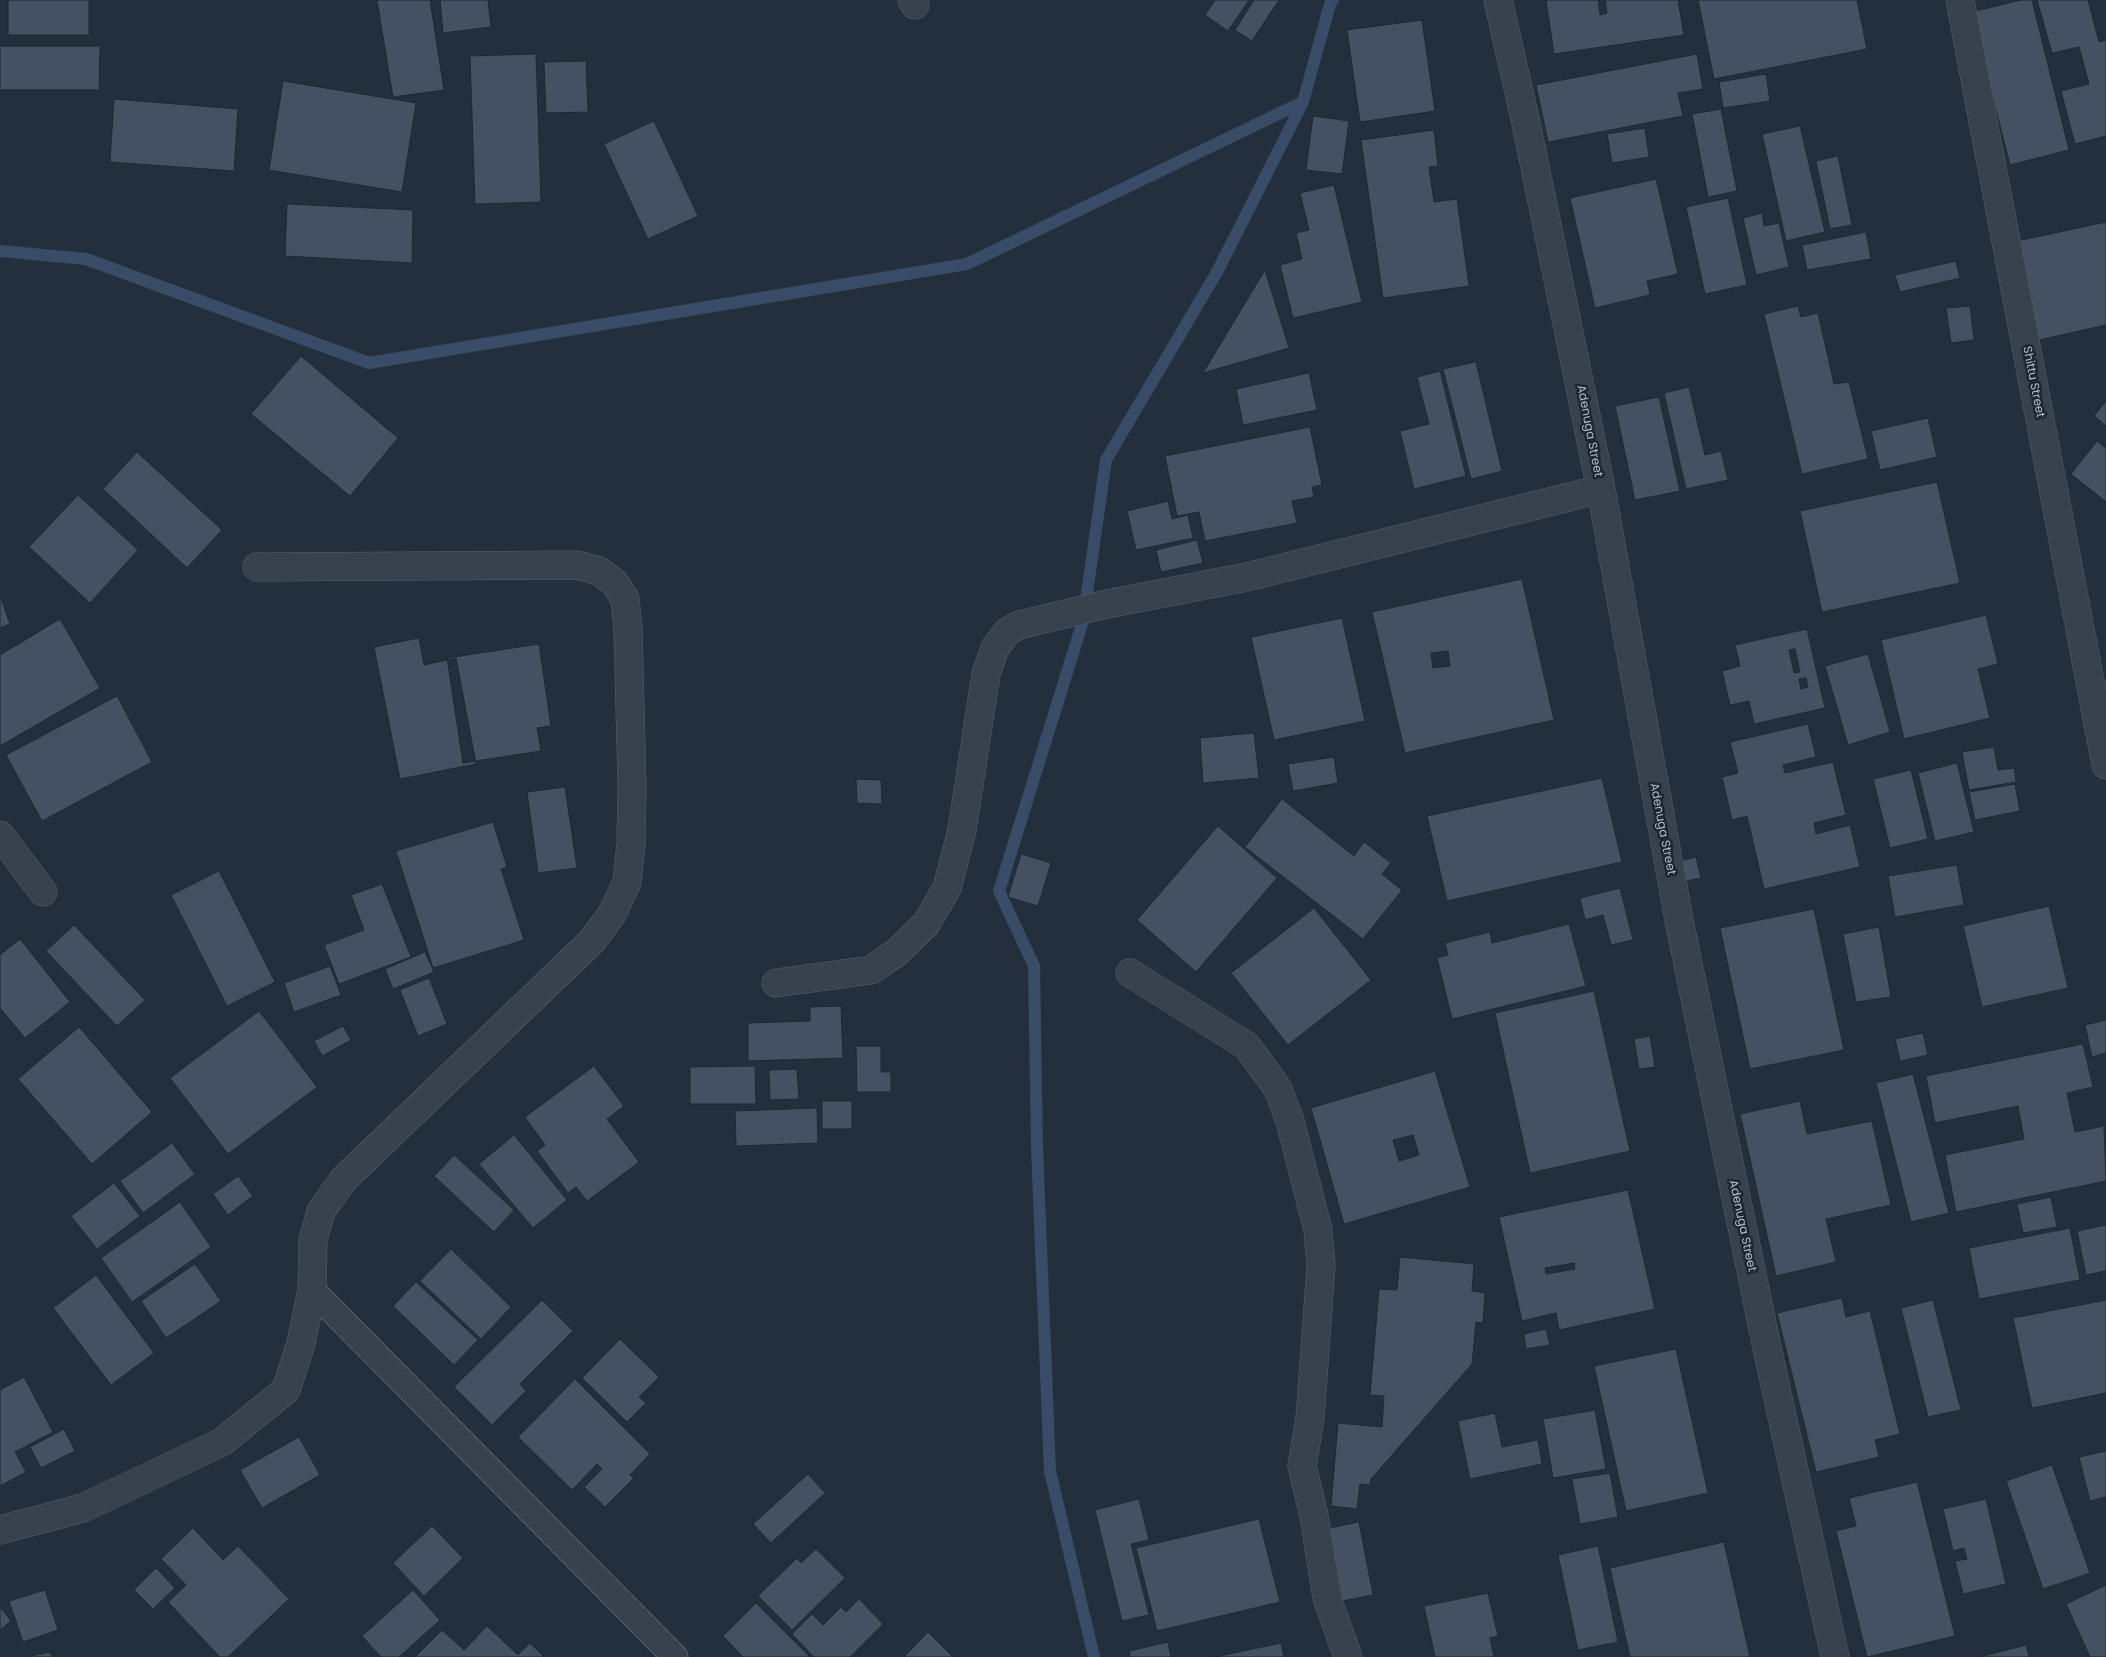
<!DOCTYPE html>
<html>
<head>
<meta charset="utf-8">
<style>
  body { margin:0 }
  canvas { display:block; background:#242f3e }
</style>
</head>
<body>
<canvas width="2106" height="1657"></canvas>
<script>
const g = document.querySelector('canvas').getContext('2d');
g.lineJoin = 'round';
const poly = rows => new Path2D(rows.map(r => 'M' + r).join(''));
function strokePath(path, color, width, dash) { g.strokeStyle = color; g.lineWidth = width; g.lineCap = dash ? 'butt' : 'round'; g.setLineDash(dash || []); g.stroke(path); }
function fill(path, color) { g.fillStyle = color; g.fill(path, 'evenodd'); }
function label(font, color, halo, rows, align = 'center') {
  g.font = font + ' Poppins,sans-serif'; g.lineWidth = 5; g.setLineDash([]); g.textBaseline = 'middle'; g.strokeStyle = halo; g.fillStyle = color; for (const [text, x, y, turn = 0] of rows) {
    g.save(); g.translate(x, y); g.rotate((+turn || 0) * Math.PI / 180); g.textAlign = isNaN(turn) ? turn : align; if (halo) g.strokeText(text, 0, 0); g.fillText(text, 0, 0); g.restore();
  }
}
const stream = poly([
  [0,251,86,259,369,363,967,264,1303,102],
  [1094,1657,1050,1471,1037,1147,1034,966,999,891,1083,621,1106,460,1217,272,1303,102,1330,4,1333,0]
]);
const building = poly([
  [8,0,89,0,89,35,8,35,8,0],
  [377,0,430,0,444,90,393,97,377,0],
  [440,0,488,0,491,27,443,33,440,0],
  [1215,0,1249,0,1228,31,1205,15,1215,0],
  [1254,0,1279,0,1252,41,1235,30,1254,0],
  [1546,0,1598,0,1600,15,1607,13,1605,0,1678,0,1684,35,1554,54,1546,0],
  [1698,0,1857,0,1867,49,1714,79,1698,0],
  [2021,0,2032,0,2069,150,2010,165,1971,12,2021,0],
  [2037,0,2088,0,2099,42,2106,40,2106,136,2075,144,2061,91,2089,84,2079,47,2052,53,2037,0],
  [1422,20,1435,111,1360,122,1347,30,1422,20],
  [0,46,100,46,99,90,0,90,0,46],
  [536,54,541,202,475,204,470,56,536,54],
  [1697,54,1703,89,1678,93,1683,116,1548,142,1536,85,1697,54],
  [586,61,588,112,546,113,544,62,586,61],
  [1766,74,1770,101,1723,108,1719,82,1766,74],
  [283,81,416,103,402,192,269,170,283,81],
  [114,99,238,109,234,171,110,162,114,99],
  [1721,109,1737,191,1708,197,1692,114,1721,109],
  [1313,116,1349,121,1342,174,1306,170,1313,116],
  [654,121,698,216,648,239,604,144,654,121],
  [1800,126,1825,232,1786,241,1762,134,1800,126],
  [1645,128,1649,157,1612,163,1607,134,1645,128],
  [1434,130,1438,166,1429,167,1434,202,1457,199,1469,286,1383,298,1361,140,1434,130],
  [1838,156,1852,225,1830,229,1816,161,1838,156],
  [1656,179,1678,274,1647,281,1650,295,1595,308,1570,198,1656,179],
  [1334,185,1362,302,1293,318,1280,265,1302,259,1296,233,1309,230,1300,193,1334,185],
  [1728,198,1747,285,1705,294,1686,207,1728,198],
  [287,204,413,210,412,263,285,256,287,204],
  [1762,213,1764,226,1779,223,1789,267,1756,275,1743,218,1762,213],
  [2106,222,2106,325,2039,340,2017,241,2106,222],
  [1866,232,1871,259,1807,270,1802,245,1866,232],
  [1956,261,1960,278,1900,292,1895,275,1956,261],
  [1265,270,1289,348,1203,373,1265,270],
  [1798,306,1801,317,1818,313,1834,384,1849,382,1868,459,1802,474,1764,314,1798,306],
  [1970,306,1974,340,1951,343,1946,308,1970,306],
  [301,356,398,438,350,496,251,414,301,356],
  [1476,362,1502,471,1471,479,1443,369,1476,362],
  [1440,371,1466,476,1414,489,1400,431,1429,424,1417,377,1440,371],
  [1309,373,1317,410,1243,425,1236,389,1309,373],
  [1689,387,1705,455,1721,451,1728,480,1686,489,1664,393,1689,387],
  [1659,397,1680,491,1635,500,1615,406,1659,397],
  [2106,401,2106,426,2094,416,2106,401],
  [1928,418,1937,457,1880,470,1871,431,1928,418],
  [1310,427,1322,485,1312,487,1314,497,1292,501,1297,523,1205,541,1199,512,1177,516,1165,456,1310,427],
  [2097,441,2106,448,2106,502,2071,474,2097,441],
  [137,452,222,530,187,568,103,489,137,452],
  [1937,482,1960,583,1822,612,1800,511,1937,482],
  [78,495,138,550,90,603,29,547,78,495],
  [1168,501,1172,519,1188,515,1193,538,1136,550,1127,511,1168,501],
  [1197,540,1203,563,1161,572,1156,550,1197,540],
  [1522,579,1554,720,1405,753,1372,612,1522,579],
  [1448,651,1450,666,1433,668,1431,653,1448,651],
  [0,595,10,624,0,628,0,595],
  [1986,615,1998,664,1978,669,1990,718,1904,739,1881,640,1986,615],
  [1342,618,1365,721,1274,740,1251,637,1342,618],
  [60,619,100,688,0,746,0,655,60,619],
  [1807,629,1825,708,1754,724,1749,701,1730,705,1722,671,1740,666,1735,645,1807,629],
  [1795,649,1800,672,1794,673,1789,650,1795,649],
  [1806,678,1808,687,1801,689,1799,679,1806,678],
  [419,638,424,665,456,658,476,764,400,779,374,647,419,638],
  [539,644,551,726,537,728,541,751,463,763,447,658,539,644],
  [1868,654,1890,732,1848,745,1825,666,1868,654],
  [117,696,152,762,42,821,6,755,117,696],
  [1808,724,1816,757,1783,765,1785,773,1833,762,1846,815,1814,823,1816,834,1850,825,1860,867,1764,889,1747,816,1732,820,1722,777,1738,773,1730,742,1808,724],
  [1254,733,1259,778,1203,783,1200,738,1254,733],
  [1994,747,1998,770,2014,768,2016,782,1969,790,1962,752,1994,747],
  [1334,757,1338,783,1293,791,1288,764,1334,757],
  [1957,763,1974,832,1935,841,1918,773,1957,763],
  [1911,770,1928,839,1890,848,1873,779,1911,770],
  [1602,778,1622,862,1447,901,1427,816,1602,778],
  [856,779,881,780,882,804,857,803,856,779],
  [2015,784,2020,811,1975,820,1969,792,2015,784],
  [565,787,577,868,538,873,527,792,565,787],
  [1282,799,1354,856,1364,842,1391,863,1382,874,1402,890,1363,939,1245,847,1282,799],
  [493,822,507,867,501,869,524,940,433,968,396,851,493,822],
  [1218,826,1277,878,1196,972,1137,920,1218,826],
  [1021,854,1051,863,1038,906,1008,897,1021,854],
  [1696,857,1701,878,1681,882,1676,862,1696,857],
  [1957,865,1964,905,1895,917,1888,876,1957,865],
  [219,871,275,982,227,1006,171,895,219,871],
  [382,884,411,957,339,984,324,945,364,930,351,895,382,884],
  [1620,888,1633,940,1611,945,1603,915,1585,920,1580,898,1620,888],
  [2049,906,2068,988,1982,1007,1963,926,2049,906],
  [1314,908,1371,980,1288,1045,1231,973,1314,908],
  [1814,909,1844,1050,1750,1069,1720,928,1814,909],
  [1569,924,1586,986,1452,1019,1437,958,1448,955,1445,943,1490,932,1492,943,1569,924],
  [74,925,145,1000,117,1026,46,951,74,925],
  [1879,927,1891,997,1856,1002,1843,934,1879,927],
  [20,939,70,1002,25,1038,0,1008,0,955,20,939],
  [425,952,434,972,393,989,385,969,425,952],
  [330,966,341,995,294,1012,284,983,330,966],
  [429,978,447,1024,418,1036,400,990,429,978],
  [1594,991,1630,1151,1530,1173,1495,1013,1594,991],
  [841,1006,843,1058,748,1061,748,1023,810,1021,810,1007,841,1006],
  [259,1011,317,1087,228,1154,170,1078,259,1011],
  [2106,1020,2106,1053,2092,1057,2085,1025,2106,1020],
  [343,1026,351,1040,322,1056,314,1041,343,1026],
  [79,1027,152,1112,92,1164,18,1079,79,1027],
  [1923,1033,1928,1055,1900,1061,1895,1039,1923,1033],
  [1650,1036,1655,1067,1639,1069,1634,1039,1650,1036],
  [2083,1044,2093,1087,2067,1093,2075,1132,2104,1126,2106,1181,1956,1212,1945,1155,2024,1139,2018,1106,1935,1123,1926,1076,2083,1044],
  [856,1046,881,1046,881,1072,891,1072,891,1092,857,1092,856,1046],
  [594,1066,624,1106,607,1119,639,1162,587,1201,576,1187,568,1193,537,1151,545,1145,525,1117,594,1066],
  [755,1066,756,1104,690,1104,690,1067,755,1066],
  [797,1069,799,1099,770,1100,769,1070,797,1069],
  [1435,1071,1470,1187,1344,1224,1311,1108,1435,1071],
  [1413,1135,1419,1155,1399,1161,1393,1140,1413,1135],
  [1913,1074,1949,1213,1911,1222,1876,1083,1913,1074],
  [822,1101,852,1101,852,1129,822,1129,822,1101],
  [1800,1101,1807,1134,1872,1121,1891,1205,1826,1219,1836,1262,1776,1276,1740,1114,1800,1101],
  [817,1108,818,1143,736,1146,735,1111,817,1108],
  [514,1135,567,1200,533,1228,479,1164,514,1135],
  [172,1143,195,1174,143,1213,120,1181,172,1143],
  [454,1155,514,1210,494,1232,434,1176,454,1155],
  [238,1176,253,1196,228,1215,213,1194,238,1176],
  [114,1183,140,1216,97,1249,71,1216,114,1183],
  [1628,1190,1655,1309,1559,1330,1556,1313,1522,1321,1499,1217,1628,1190],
  [1574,1263,1575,1269,1546,1274,1545,1268,1574,1263],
  [2051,1197,2057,1227,2023,1233,2017,1204,2051,1197],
  [180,1202,211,1247,132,1302,101,1258,180,1202],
  [2106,1225,2106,1271,2086,1275,2077,1231,2106,1225],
  [2070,1228,2080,1280,1979,1299,1969,1248,2070,1228],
  [451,1249,511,1307,481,1339,420,1281,451,1249],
  [1400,1257,1474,1264,1472,1291,1485,1293,1483,1323,1476,1322,1472,1364,1371,1479,1370,1485,1360,1484,1357,1509,1331,1506,1338,1423,1382,1427,1384,1396,1370,1395,1379,1289,1397,1290,1400,1257],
  [195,1264,221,1301,166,1338,141,1301,195,1264],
  [96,1275,154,1353,111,1385,53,1308,96,1275],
  [416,1282,478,1340,454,1365,393,1306,416,1282],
  [1842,1298,1846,1317,1870,1311,1900,1434,1875,1440,1879,1457,1816,1472,1777,1313,1842,1298],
  [542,1300,573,1331,520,1384,526,1391,492,1425,454,1387,542,1300],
  [1933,1300,1961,1410,1928,1417,1901,1308,1933,1300],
  [2106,1300,2106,1393,2032,1408,2013,1318,2106,1300],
  [1546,1329,1550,1345,1526,1349,1524,1334,1546,1329],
  [620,1339,659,1377,639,1397,646,1403,627,1422,582,1378,620,1339],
  [1676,1349,1708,1493,1626,1511,1594,1366,1676,1349],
  [24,1377,53,1432,15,1452,26,1472,0,1486,0,1390,24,1377],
  [575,1379,650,1454,630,1475,634,1478,605,1507,584,1487,602,1469,597,1464,572,1490,518,1437,575,1379],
  [1595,1410,1606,1469,1553,1478,1543,1419,1595,1410],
  [1495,1413,1502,1447,1538,1440,1542,1464,1470,1479,1458,1421,1495,1413],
  [64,1429,75,1451,41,1468,30,1447,64,1429],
  [299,1437,320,1475,262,1508,240,1470,299,1437],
  [2106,1451,2106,1503,2105,1497,2090,1501,2079,1457,2106,1451],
  [2052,1465,2090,1573,2043,1589,2006,1481,2052,1465],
  [1610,1473,1618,1517,1580,1524,1572,1479,1610,1473],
  [808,1474,825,1493,771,1543,753,1524,808,1474],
  [1917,1482,1955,1636,1867,1657,1836,1531,1856,1526,1849,1498,1917,1482],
  [1139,1499,1149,1540,1131,1544,1149,1615,1122,1621,1095,1510,1139,1499],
  [1986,1499,2006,1584,1963,1594,1955,1561,1967,1559,1964,1548,1953,1551,1943,1509,1986,1499],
  [1259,1519,1280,1602,1157,1631,1136,1548,1259,1519],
  [1359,1522,1373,1595,1342,1601,1329,1528,1359,1522],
  [432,1526,463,1558,424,1596,393,1563,432,1526],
  [193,1528,223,1560,238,1546,289,1599,228,1657,220,1657,168,1602,186,1585,161,1559,193,1528],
  [1724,1542,1750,1657,1630,1657,1610,1568,1724,1542],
  [1598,1546,1618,1642,1578,1650,1558,1555,1598,1546],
  [816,1549,845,1578,792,1630,758,1596,797,1558,801,1563,816,1549],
  [156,1568,175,1588,153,1609,134,1590,156,1568],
  [2106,1585,2106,1657,2090,1657,2066,1604,2106,1585],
  [45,1590,58,1630,23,1642,9,1601,45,1590],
  [413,1590,440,1620,399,1657,381,1657,362,1636,413,1590],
  [1488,1593,1498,1636,1490,1638,1494,1657,1435,1657,1424,1606,1488,1593],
  [859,1599,883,1624,850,1657,814,1657,792,1634,812,1614,823,1625,841,1607,846,1612,859,1599],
  [756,1603,810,1657,743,1657,723,1636,756,1603],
  [0,1607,11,1621,0,1630,0,1607],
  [487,1626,518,1655,530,1643,544,1657,415,1657,442,1630,464,1650,487,1626],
  [928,1632,953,1657,904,1657,928,1632],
  [1168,1642,1171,1657,1130,1657,1129,1651,1168,1642],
  [1281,1643,1284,1657,1215,1657,1281,1643],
  [2026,1645,2029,1657,1980,1657,2026,1645],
  [49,1652,53,1657,27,1657,49,1652]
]);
const service = poly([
  [312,1290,675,1657]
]);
const minor = poly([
  [912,0,915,5],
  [1498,0,1526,123,1601,489,1679,920,1767,1348,1835,1657],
  [1960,0,2106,765],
  [0,835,43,892],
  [1130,973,1247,1046,1278,1089,1290,1121,1318,1230,1321,1266,1310,1418,1302,1466,1314,1516,1327,1598,1348,1657],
  [776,983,871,970,896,953,926,924,947,888,962,830,986,674,995,648,1007,632,1019,625,1107,604,1247,577,1601,489],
  [0,1530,83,1508,222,1442,286,1390,301,1343,312,1290,313,1240,321,1211,344,1179,592,941,612,914,627,882,631,844,632,787,628,628,625,599,614,582,599,571,577,565,257,567]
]);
const streetNames = [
  ["Shittu Street",2033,382,79],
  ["Adenuga Street",1589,431,79],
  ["Adenuga Street",1662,829,79],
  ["Adenuga Street",1742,1226,78]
];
strokePath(stream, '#394c67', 12);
fill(building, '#455162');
strokePath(building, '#1f2835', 1);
strokePath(service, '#565f6c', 27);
strokePath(minor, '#565f6c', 29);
strokePath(service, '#38414e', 25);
strokePath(minor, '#38414e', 28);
label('12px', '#b4bcc9', '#1d2633', streetNames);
</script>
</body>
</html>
